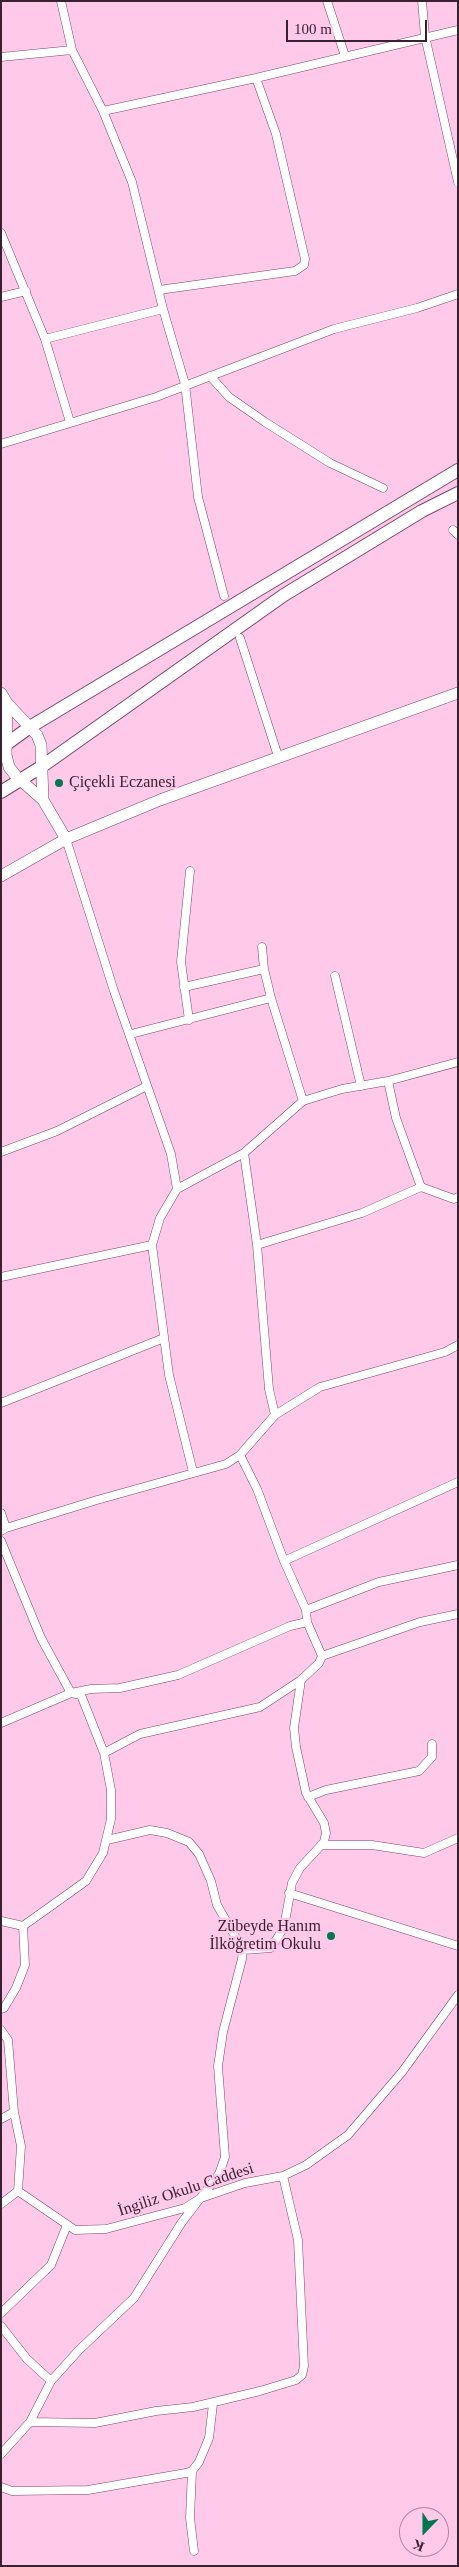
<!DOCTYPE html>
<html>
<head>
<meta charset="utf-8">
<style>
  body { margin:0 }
  #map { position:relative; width:459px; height:2567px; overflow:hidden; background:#ffc9e9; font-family:Georgia,serif }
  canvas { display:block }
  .frame { position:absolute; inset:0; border:2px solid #3a2131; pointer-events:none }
  .north { position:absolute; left:399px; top:2507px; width:50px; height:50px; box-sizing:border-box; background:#ffc9e9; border:1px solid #b0869f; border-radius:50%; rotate:202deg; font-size:14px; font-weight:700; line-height:20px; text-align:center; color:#3a2131 }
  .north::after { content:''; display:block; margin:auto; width:18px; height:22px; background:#047650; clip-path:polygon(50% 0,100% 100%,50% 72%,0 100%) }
  .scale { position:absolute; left:286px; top:20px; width:141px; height:22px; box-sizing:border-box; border:2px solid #3a2131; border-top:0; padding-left:6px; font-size:15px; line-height:18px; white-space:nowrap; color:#3a2131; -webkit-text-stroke:4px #ffc9e9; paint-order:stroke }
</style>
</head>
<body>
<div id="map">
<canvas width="459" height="2567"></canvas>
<div class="frame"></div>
<div class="north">K</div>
<div class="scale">100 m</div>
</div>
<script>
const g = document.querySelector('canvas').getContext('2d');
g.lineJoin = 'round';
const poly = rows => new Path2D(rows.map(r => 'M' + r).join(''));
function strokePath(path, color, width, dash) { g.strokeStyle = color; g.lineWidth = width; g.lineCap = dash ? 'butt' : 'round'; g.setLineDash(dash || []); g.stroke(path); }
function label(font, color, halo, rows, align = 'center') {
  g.font = font + ' Georgia,serif'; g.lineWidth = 4.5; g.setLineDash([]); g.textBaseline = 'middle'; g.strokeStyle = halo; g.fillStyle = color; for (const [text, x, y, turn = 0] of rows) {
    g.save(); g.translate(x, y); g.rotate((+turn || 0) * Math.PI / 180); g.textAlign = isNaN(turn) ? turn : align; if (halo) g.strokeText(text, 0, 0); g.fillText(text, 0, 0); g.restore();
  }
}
const minor = poly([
  [61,1,72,50,103,111,132,182,163,309,185,384,198,497,224,596],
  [327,1,345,56],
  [422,1,425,36,458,182],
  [1,57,72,50],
  [256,78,458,30],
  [103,111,256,78,276,134,305,259,304,265,295,271,159,290],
  [1,233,45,339,70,422],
  [1,297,26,291],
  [45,339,163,309],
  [210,376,229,397,265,422,330,463,383,488],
  [1,444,156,397,334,329,417,308,458,294],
  [453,530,458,535],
  [240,638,278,756],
  [66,839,114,991,171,1154,177,1189,160,1218,152,1245,169,1375,193,1472],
  [262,947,264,969,271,998,303,1101],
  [335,976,361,1086],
  [184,987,264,969],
  [189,1020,181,962,190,871],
  [131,1034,271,998],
  [388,1081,396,1118,421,1187,454,1199,458,1197],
  [1,1152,57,1131,147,1086],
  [244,1153,257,1245,269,1389,275,1415],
  [177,1189,244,1153,303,1101,342,1089,388,1081,458,1062],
  [257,1245,362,1213,421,1187],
  [1,1277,152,1245],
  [1,1403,164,1338],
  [1,1513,6,1528],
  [1,1531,6,1528,97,1500,226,1464,240,1455,275,1415,320,1387,445,1352,458,1345],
  [1,1541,41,1638,71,1693,81,1695,104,1753],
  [284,1561,458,1482],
  [306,1610,379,1582,458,1565],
  [322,1656,420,1622,458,1614],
  [1,1723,71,1693,91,1689,120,1688,178,1675,290,1626,307,1622],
  [308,1797,326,1790,419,1771,432,1757,432,1744],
  [321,1845,372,1845,424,1853,458,1838],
  [289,1893,458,1946],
  [1,1921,23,1926],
  [243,1950,271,1948,284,1927,292,1883,300,1868,324,1842,326,1833,324,1823,306,1793,296,1747,294,1728,301,1680],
  [1,2009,4,2008,16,1988,25,1965,23,1926,86,1881,103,1853,111,1819,111,1790,104,1753,140,1734,260,1707,301,1680,319,1663,322,1656,307,1622,306,1610,284,1561,257,1489,240,1455],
  [1,2030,8,2040,14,2112,21,2146,18,2191,75,2230,106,2229,185,2208,201,2198,245,2183,283,2176,306,2165,348,2135,402,2072,458,1995],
  [1,2119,14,2112],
  [1,2204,18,2191],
  [1,2313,51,2265,67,2225],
  [1,2326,27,2359,51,2381],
  [30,2422,95,2423,156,2411,193,2407,260,2391,296,2380,302,2375,304,2366,298,2240,283,2176],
  [1,2454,30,2422,51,2381,79,2350,134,2298,182,2222,219,2174,225,2157,218,2066,223,2032,242,1959,243,1950,217,1905,211,1881,199,1854,189,1842,167,1833,150,1830,107,1840],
  [192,2471,190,2518,194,2551],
  [1,2487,12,2491,88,2490,186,2473,192,2471,199,2462,209,2438,213,2404]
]);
const secondary = poly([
  [1,693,7,703,37,735,41,745,43,800],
  [7,703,6,755,9,767,16,776,43,800,66,839],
  [1,876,66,839,160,800,458,693]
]);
const primary = poly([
  [1,748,30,727,458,470],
  [1,792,41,767,284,595,422,511,458,493]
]);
const markers = [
  [59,783,5,"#047650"],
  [331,1936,5,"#047650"]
];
const poiNames = [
  ["Çiçekli Eczanesi",69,783],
  ["Zübeyde Hanım",321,1927,"right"],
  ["İlköğretim Okulu",321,1945,"right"]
];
const streetNames = [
  ["İngiliz Okulu Caddesi",186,2190,-18]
];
strokePath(minor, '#7d4468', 9);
strokePath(secondary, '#7d4468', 12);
strokePath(primary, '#7d4468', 14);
strokePath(minor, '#fff', 8);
strokePath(secondary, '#fff', 11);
strokePath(primary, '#fff', 12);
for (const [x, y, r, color] of markers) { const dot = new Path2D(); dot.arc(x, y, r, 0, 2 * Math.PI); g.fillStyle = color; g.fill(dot); strokePath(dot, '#ffc9e9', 2); }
label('16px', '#3a2131', '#ffc9e9', poiNames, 'left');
label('16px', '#3a2131', '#ffc9e9', streetNames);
</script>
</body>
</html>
